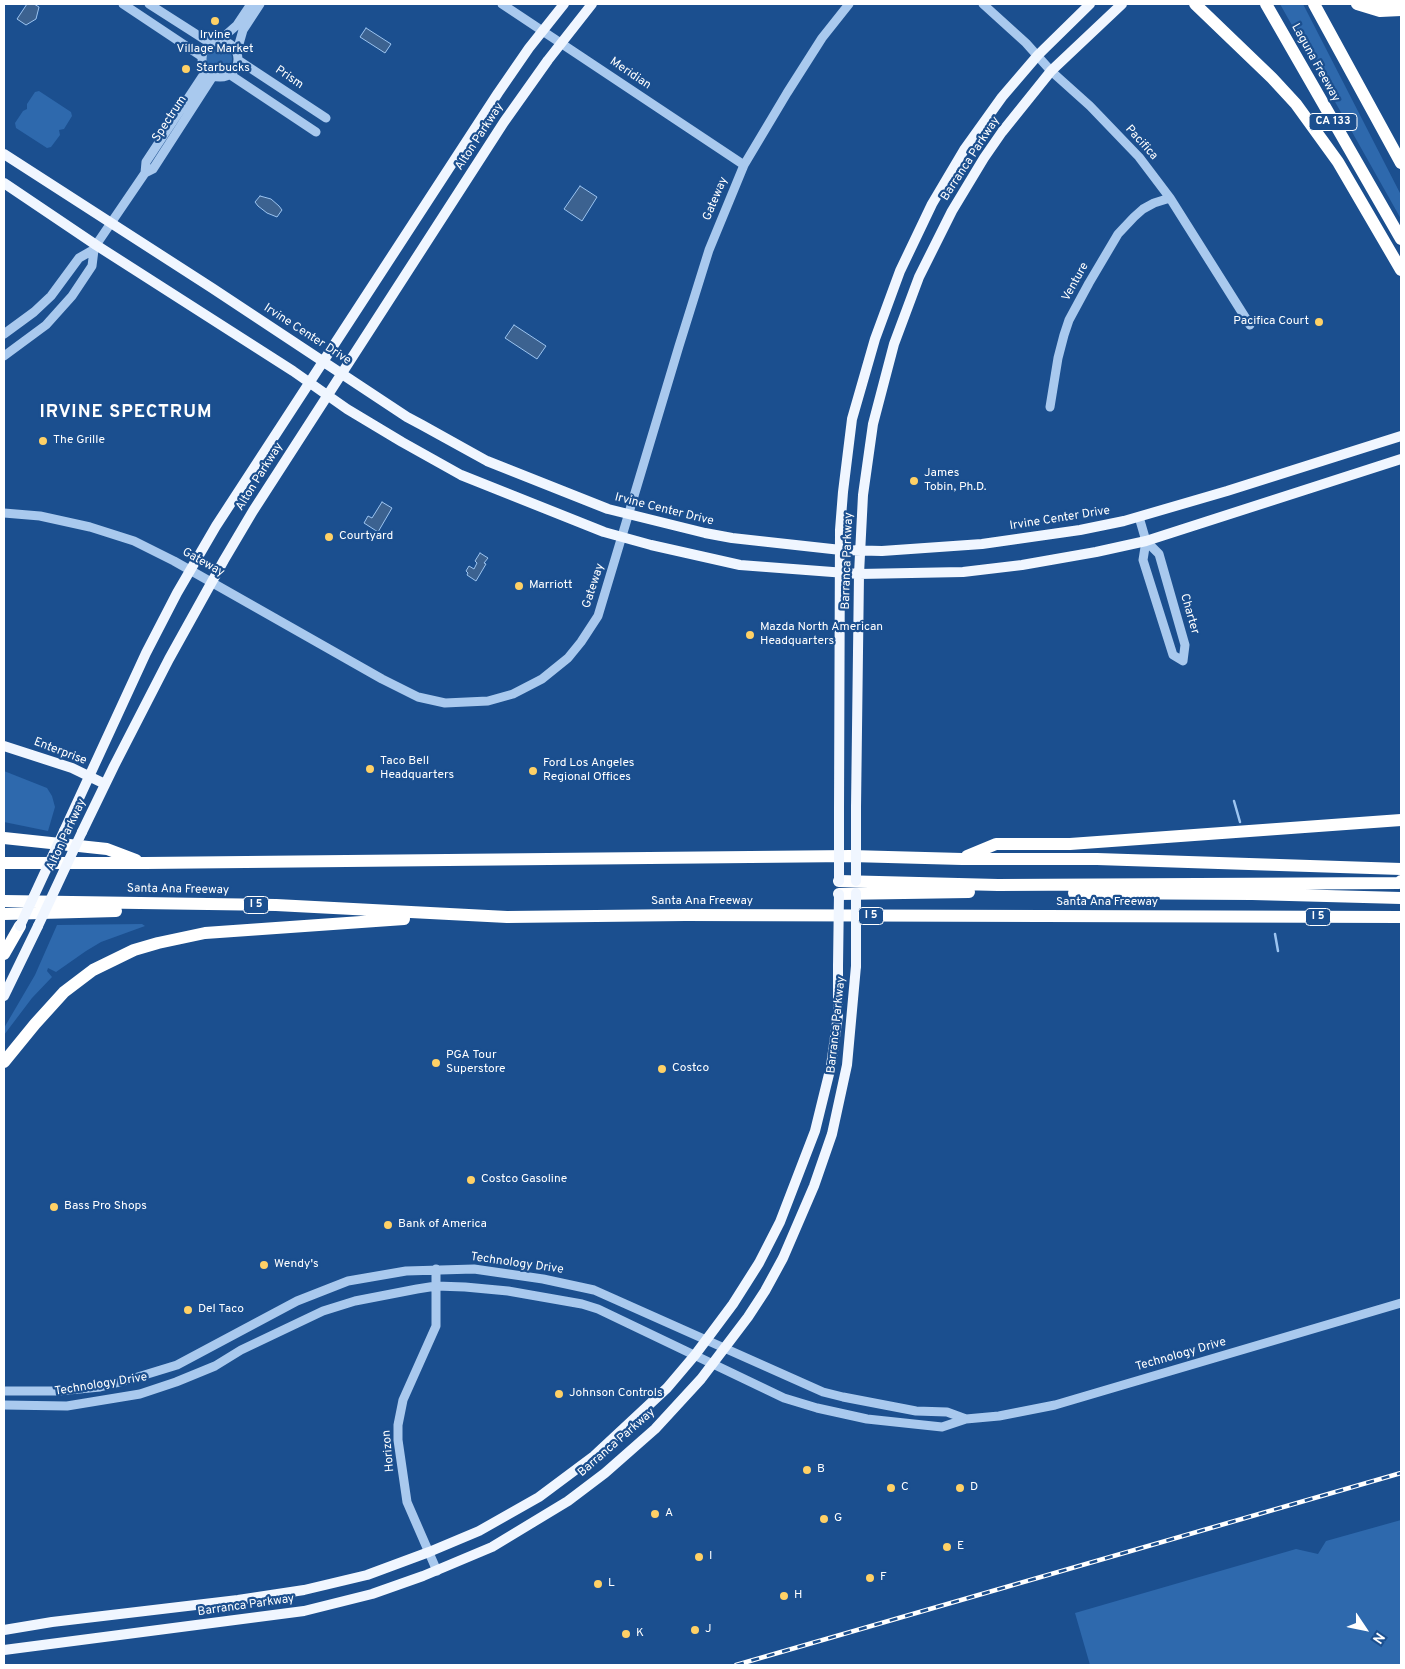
<!DOCTYPE html>
<html>
<head>
<meta charset="utf-8">
<style>
  body { margin:0 }
  #map { position:relative; width:1405px; height:1669px; overflow:hidden; background:#1b4f8f; font-family:Overpass,sans-serif }
  canvas { display:block }
  .frame { position:absolute; inset:0; border:5px solid #fff; pointer-events:none }
  .north { position:absolute; left:1340px; top:1604px; width:50px; height:50px; -webkit-text-stroke:4px #1b4f8f; paint-order:stroke; rotate:124deg; font-size:14px; font-weight:700; line-height:20px; text-align:center; color:#fff }
  .north::after { content:''; display:block; margin:auto; width:18px; height:22px; background:#fff; clip-path:polygon(50% 0,100% 100%,50% 72%,0 100%) }
</style>
</head>
<body>
<div id="map">
<canvas width="1405" height="1669"></canvas>
<div class="frame"></div>
<div class="north">N</div>
</div>
<script>
const g = document.querySelector('canvas').getContext('2d');
g.lineJoin = 'round';
function fill(path, color) { g.fillStyle = color; g.fill(path, 'evenodd'); }
const poly = rows => new Path2D(rows.map(r => 'M' + r).join(''));
function strokePath(path, color, width, dash) { g.strokeStyle = color; g.lineWidth = width; g.lineCap = dash ? 'butt' : 'round'; g.setLineDash(dash || []); g.stroke(path); }
function label(font, color, halo, rows, align = 'center') {
  g.font = font + ' Overpass,sans-serif'; g.lineWidth = 4.5; g.setLineDash([]); g.textBaseline = 'middle'; g.strokeStyle = halo; g.fillStyle = color; for (const [text, x, y, turn = 0] of rows) {
    g.save(); g.translate(x, y); g.rotate((+turn || 0) * Math.PI / 180); g.textAlign = isNaN(turn) ? turn : align; if (halo) g.strokeText(text, 0, 0); g.fillText(text, 0, 0); g.restore();
  }
}
const green = poly([
  [1280,4,1303,4,1401,195,1401,219],
  '206 59a13 13 0 1 1 26 0a13 13 0 1 1-26 0Z',
  [39,91,71,112,72,116,64,129,59,130,60,135,51,147,47,148,16,128,15,123,23,111,27,109,27,104,35,92],
  [4,771,47,788,52,796,55,807,48,831,4,822],
  [57,925,142,924,145,926,101,942,86,951,56,972,48,968,47,971,52,977,32,998,4,1035,4,1028,35,975],
  [1401,1520,1401,1665,1090,1665,1075,1613,1296,1549,1318,1554,1326,1541]
]);
const water = poly([
  [27,4,34,4,39,7,36,19,26,25,17,19,27,4],
  [366,28,391,44,385,53,360,37,366,28],
  [580,186,597,197,582,221,564,209,580,186],
  [260,196,271,199,279,206,282,210,277,217,267,213,258,206,255,202,260,196],
  [514,325,546,346,537,359,505,338,514,325],
  [382,502,392,508,378,532,364,523,368,516,372,518,382,502],
  [480,553,488,558,484,563,486,564,476,581,467,575,468,573,466,571,469,566,474,569,477,563,475,561,480,553]
]);
const stream = poly([
  [1234,801,1240,822],
  [1275,934,1278,951]
]);
const minor = poly([
  [123,4,201,56],
  [149,4,210,43],
  [502,4,744,165],
  [983,4,1026,43,1051,71,1090,106,1139,157,1170,198,1250,325],
  [220,40,237,25,251,4],
  '202 59a18 18 0 1 1 36 0a18 18 0 1 1-36 0Z',
  [237,51,243,30,260,4],
  [238,60,326,118],
  [229,74,316,132],
  [145,173,153,169,213,76],
  [4,334,34,312,51,296,79,258,93,250,96,245,145,173,146,162,206,71],
  [4,356,46,325,72,296,92,266,94,250,96,245],
  [1050,407,1058,358,1064,335,1069,320,1089,283,1118,234,1134,217,1143,209,1154,203,1170,198],
  [4,513,40,516,90,527,134,541,174,561,382,679,418,697,445,703,488,701,513,694,542,679,568,658,581,642,598,616,679,346,709,250,744,165,787,93,822,38,849,4],
  [1139,517,1146,541,1143,560,1173,655,1183,661,1185,645,1159,554,1146,541],
  [436,1269,436,1326,403,1400,398,1425,398,1440,407,1502,437,1571],
  [4,1391,58,1391,100,1387,128,1380,177,1365,297,1301,348,1281,406,1271,474,1269,543,1279,594,1290,823,1392,843,1397,916,1411,947,1412,966,1419],
  [4,1405,67,1406,140,1394,176,1382,215,1366,241,1350,323,1311,355,1301,417,1289,436,1286,465,1287,508,1291,582,1304,598,1309,784,1398,817,1408,867,1419,942,1427,966,1419,999,1416,1055,1405,1401,1303]
]);
const major = poly([
  [4,154,212,288,407,417,422,425,487,461,608,509,705,533,732,538,841,550,882,551,982,544,1080,530,1124,521,1227,491,1401,436],
  [4,183,96,245,293,371,347,409,402,442,461,475,604,532,651,545,740,565,859,574,963,572,1022,565,1096,552,1146,541,1401,459],
  [4,746,72,768,105,784],
  [856,807,859,574,863,495,873,424,894,344,919,277,952,211,984,158,1002,132,1051,71,1122,4],
  [839,809,840,530,843,492,852,419,875,339,900,271,932,204,964,150,1002,97,1038,55,1090,4],
  [64,831,146,653,177,593,216,526,498,93,529,48,564,4],
  [82,832,114,766,169,659,224,560,253,511,504,122,548,60,592,4],
  [4,996,38,926],
  [4,1630,52,1622,238,1600,304,1590,367,1575,429,1552,479,1531,539,1497,594,1456,667,1388,695,1355,733,1304,759,1263,780,1222,815,1131,831,1066,838,1015,838,966],
  [4,1650,304,1611,372,1594,423,1576,492,1547,568,1501,605,1473,655,1429,701,1379,748,1317,765,1291,783,1258,814,1186,832,1134,847,1065,856,966]
]);
const highway = poly([
  [1195,4,1272,78,1296,104,1338,162,1401,270],
  [1266,4,1401,239],
  [1314,4,1401,163],
  [1357,4,1380,11,1401,10],
  [4,838,107,849,136,860],
  [967,856,996,844,1070,844,1401,820],
  [4,863,145,863,851,856,962,859,1097,859,1401,869],
  [839,881,998,885,1399,883,1401,881],
  [1074,893,1252,894,1401,898],
  [839,894,969,892],
  [4,901,276,905,507,917,685,915,1401,917],
  [4,914,116,911],
  [4,954,20,926],
  [4,1062,35,1024,64,992,93,970,134,950,158,943,205,933,404,919]
]);
const rail = poly([
  [736,1665,1401,1473]
]);
const majorBridge = poly([
  [839,809,839,881],
  [856,881,856,807],
  [20,926,64,831],
  [38,926,82,832],
  [838,966,839,894],
  [856,966,856,893]
]);
const markers = [
  [215,21,5,"#ffd166"],
  [186,69,5,"#ffd166"],
  [1319,322,5,"#ffd166"],
  [43,441,5,"#ffd166"],
  [914,481,5,"#ffd166"],
  [329,537,5,"#ffd166"],
  [519,586,5,"#ffd166"],
  [750,635,5,"#ffd166"],
  [370,769,5,"#ffd166"],
  [533,771,5,"#ffd166"],
  [436,1063,5,"#ffd166"],
  [662,1069,5,"#ffd166"],
  [471,1180,5,"#ffd166"],
  [54,1207,5,"#ffd166"],
  [388,1225,5,"#ffd166"],
  [264,1265,5,"#ffd166"],
  [188,1310,5,"#ffd166"],
  [559,1394,5,"#ffd166"],
  [807,1470,5,"#ffd166"],
  [891,1488,5,"#ffd166"],
  [960,1488,5,"#ffd166"],
  [655,1514,5,"#ffd166"],
  [824,1519,5,"#ffd166"],
  [947,1547,5,"#ffd166"],
  [699,1557,5,"#ffd166"],
  [870,1578,5,"#ffd166"],
  [598,1584,5,"#ffd166"],
  [784,1596,5,"#ffd166"],
  [695,1630,5,"#ffd166"],
  [626,1634,5,"#ffd166"]
];
const shields = [
  [1333,122,48],
  [256,905,25],
  [871,916,25],
  [1318,917,25]
];
const shieldNames = [
  ["CA 133",1333,122],
  ["I 5",256,905],
  ["I 5",871,916],
  ["I 5",1318,917]
];
const poiNames = [
  ["Irvine",215,36,"center"],
  ["Village Market",215,50,"center"],
  ["Starbucks",196,69],
  ["Pacifica Court",1309,322,"right"],
  ["The Grille",53,441],
  ["James",924,474],
  ["Tobin, Ph.D.",924,488],
  ["Courtyard",339,537],
  ["Marriott",529,586],
  ["Mazda North American",760,628],
  ["Headquarters",760,642],
  ["Taco Bell",380,762],
  ["Headquarters",380,776],
  ["Ford Los Angeles",543,764],
  ["Regional Offices",543,778],
  ["PGA Tour",446,1056],
  ["Superstore",446,1070],
  ["Costco",672,1069],
  ["Costco Gasoline",481,1180],
  ["Bass Pro Shops",64,1207],
  ["Bank of America",398,1225],
  ["Wendy's",274,1265],
  ["Del Taco",198,1310],
  ["Johnson Controls",569,1394],
  ["B",817,1470],
  ["C",901,1488],
  ["D",970,1488],
  ["A",665,1514],
  ["G",834,1519],
  ["E",957,1547],
  ["I",709,1557],
  ["F",880,1578],
  ["L",608,1584],
  ["H",794,1596],
  ["J",705,1630],
  ["K",636,1634]
];
const streetNames = [
  ["Laguna Freeway",1315,63,61],
  ["Meridian",630,74,34],
  ["Prism",289,78,34],
  ["Spectrum",170,119,-57],
  ["Alton Parkway",480,137,-57],
  ["Pacifica",1141,143,48],
  ["Barranca Parkway",971,159,-57],
  ["Gateway",716,199,-67],
  ["Venture",1076,282,-61],
  ["Irvine Center Drive",307,335,33],
  ["Alton Parkway",260,477,-58],
  ["Irvine Center Drive",664,510,14],
  ["Irvine Center Drive",1060,519,-9],
  ["Barranca Parkway",848,561,-88],
  ["Gateway",203,563,29],
  ["Gateway",594,586,-72],
  ["Charter",1189,614,74],
  ["Enterprise",60,752,21],
  ["Alton Parkway",67,835,-65],
  ["Santa Ana Freeway",178,890,1],
  ["Santa Ana Freeway",702,902],
  ["Santa Ana Freeway",1107,903],
  ["Barranca Parkway",837,1025,-84],
  ["Technology Drive",517,1264,8],
  ["Technology Drive",1181,1355,-16],
  ["Technology Drive",101,1385,-9],
  ["Barranca Parkway",617,1443,-41],
  ["Horizon",389,1451,-95],
  ["Barranca Parkway",246,1606,-8]
];
const districtNames = [
  ["IRVINE SPECTRUM",126,413]
];
fill(green, '#2e69ad');
fill(water, '#3c6290');
strokePath(water, '#9cc4f0', 1);
strokePath(stream, '#9cc4f0', 2.5);
strokePath(minor, '#a9c9ee', 9);
strokePath(major, '#f0f6ff', 10);
strokePath(highway, '#fff', 12);
strokePath(rail, '#fff', 4.5);
strokePath(rail, '#1b4f8f', 2.5, [8]);
strokePath(majorBridge, '#f0f6ff', 10);
for (const [x, y, r, color] of markers) { const dot = new Path2D(); dot.arc(x, y, r, 0, 2 * Math.PI); g.fillStyle = color; g.fill(dot); strokePath(dot, '#1b4f8f', 2); }
for (const [x, y, w] of shields) { const box = new Path2D(); box.roundRect(x - w / 2, y - 8.5, w, 17, 4); g.fillStyle = '#1b4f8f'; g.fill(box); strokePath(box, '#fff', 1); }
label('bold 11px', '#fff', null, shieldNames);
label('12px', '#fff', '#1b4f8f', poiNames, 'left');
label('12px', '#fff', '#1b4f8f', streetNames);
g.letterSpacing = '1px';
label('bold 18px', '#fff', '#1b4f8f', districtNames);
g.letterSpacing = '0px';
</script>
</body>
</html>
